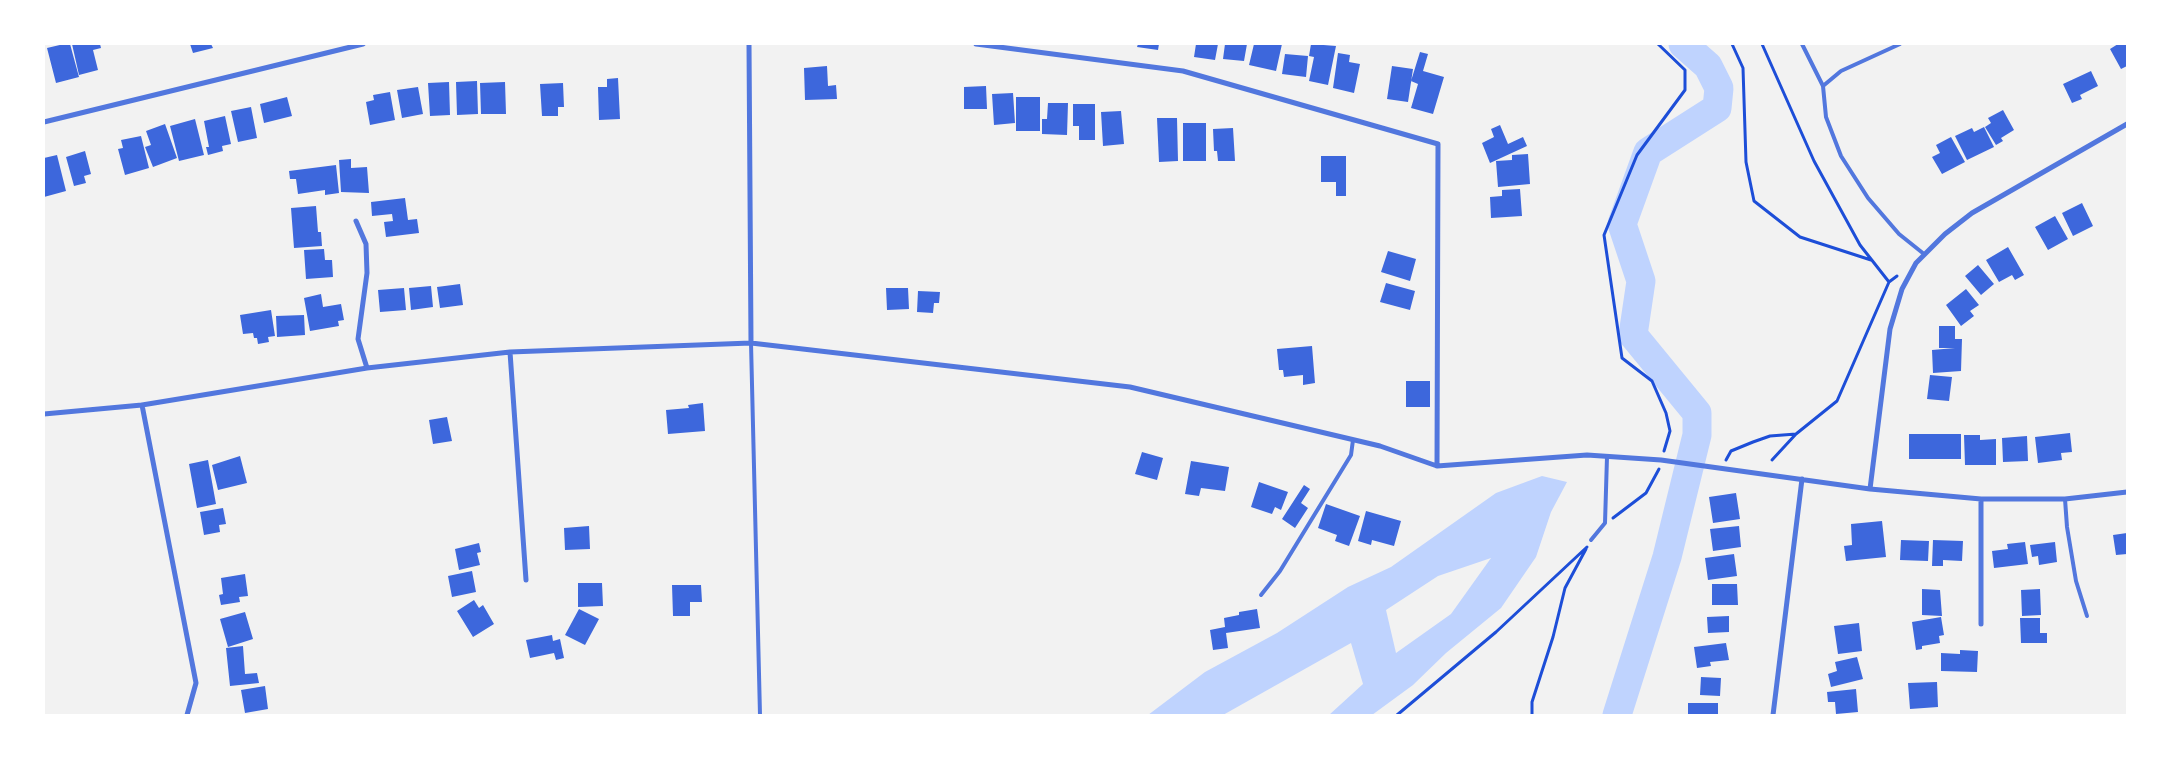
<!DOCTYPE html>
<html>
<head>
<meta charset="utf-8">
<style>
  body { margin:0 }
  #map { position:relative; width:2171px; height:759px; overflow:hidden; background:#f2f2f2; font-family:Lato,sans-serif }
  canvas { display:block }
  .frame { position:absolute; inset:0; border:45px solid #fff; pointer-events:none }
</style>
</head>
<body>
<div id="map">
<canvas width="2171" height="759"></canvas>
<div class="frame"></div>
</div>
<script>
const g = document.querySelector('canvas').getContext('2d');
g.lineJoin = 'round';
function fill(path, color) { g.fillStyle = color; g.fill(path, 'evenodd'); }
const poly = rows => new Path2D(rows.map(r => 'M' + r).join(''));
function strokePath(path, color, width, dash) { g.strokeStyle = color; g.lineWidth = width; g.lineCap = dash ? 'butt' : 'round'; g.setLineDash(dash || []); g.stroke(path); }
const water = poly([
  [1542,476,1567,482,1551,512,1536,557,1501,608,1446,653,1413,685,1372,715,1329,715,1363,684,1351,643,1223,715,1148,715,1205,672,1277,633,1348,587,1391,567,1496,493],
  [1491,558,1451,614,1396,653,1386,610,1438,576]
]);
const river = poly([
  [1617,715,1667,557,1697,435,1697,413,1633,335,1641,281,1622,224,1648,152,1717,108,1719,88,1708,66,1683,44]
]);
const building = poly([
  [64,44,70,44,79,77,56,83,47,48],
  [72,44,100,44,101,48,93,50,98,70,79,75],
  [190,44,211,44,213,48,193,53],
  [1138,44,1159,44,1158,50,1137,47],
  [1196,44,1218,44,1215,60,1194,57],
  [1225,44,1247,44,1244,61,1223,59],
  [1254,44,1282,44,1276,71,1249,65],
  [1311,44,1336,46,1328,85,1309,81,1314,57,1309,56],
  [2118,44,2127,44,2127,66,2121,69,2110,49],
  [1420,52,1428,54,1423,71,1444,77,1433,114,1411,108,1418,84,1411,81],
  [1338,53,1350,55,1349,62,1360,64,1354,93,1333,88],
  [1285,54,1308,56,1306,77,1282,74],
  [827,66,828,86,836,85,837,99,805,100,804,68],
  [1392,66,1413,69,1408,102,1387,99],
  [2091,71,2098,86,2080,95,2082,99,2072,103,2063,84],
  [618,78,620,119,599,120,598,87,607,87,607,79],
  [477,81,478,114,457,115,456,82],
  [449,82,450,115,430,116,428,83],
  [505,82,506,114,481,114,480,83],
  [563,83,564,107,558,107,558,116,542,116,540,84],
  [986,86,987,109,964,109,964,87],
  [418,87,423,114,402,118,397,90],
  [390,92,395,120,370,125,366,102,374,100,373,95],
  [1013,93,1015,123,994,125,992,94],
  [287,97,292,116,264,123,260,104],
  [1016,97,1040,97,1040,131,1016,131],
  [1048,103,1068,103,1067,135,1042,134,1042,119,1047,119],
  [1073,104,1095,104,1095,140,1079,140,1079,126,1073,126],
  [251,107,257,138,238,142,231,111],
  [2003,110,2014,130,2001,138,2003,141,1996,145,1985,127,1991,123,1988,118],
  [1121,111,1124,144,1103,146,1101,112],
  [225,116,231,144,222,146,223,151,208,155,206,147,209,147,204,121],
  [1157,118,1177,118,1178,161,1159,162],
  [195,119,204,155,179,161,170,126],
  [1183,123,1206,123,1206,161,1183,161],
  [165,124,177,158,153,167,145,147,151,145,146,131],
  [1500,125,1508,144,1523,137,1527,146,1490,163,1482,143,1494,137,1491,129],
  [1984,127,1994,147,1967,160,1955,136,1972,128,1974,132],
  [1233,128,1235,161,1218,161,1217,151,1214,151,1213,129],
  [141,136,149,168,125,175,118,149,123,148,121,140],
  [1951,137,1965,162,1942,174,1932,157,1940,153,1936,145],
  [85,151,91,174,84,176,86,183,74,186,66,157],
  [1528,154,1530,184,1498,187,1496,161,1512,160,1512,155],
  [57,155,66,191,44,197,44,158],
  [1321,156,1346,156,1346,196,1336,196,1336,182,1321,182],
  [351,159,351,168,367,167,369,193,341,192,339,160],
  [336,165,339,193,325,195,325,190,298,194,296,179,290,179,289,171],
  [1520,189,1522,216,1491,218,1490,197,1502,196,1502,190],
  [405,198,408,220,417,219,419,233,386,237,384,222,393,221,392,214,372,216,371,202],
  [2082,203,2093,226,2073,236,2062,213],
  [316,206,318,232,321,232,322,246,294,248,291,208],
  [2055,216,2068,239,2048,250,2035,227],
  [2008,247,2024,275,2015,280,2012,275,1999,282,1986,260],
  [324,249,325,260,332,260,333,277,306,279,304,250],
  [1388,251,1416,259,1410,281,1381,272],
  [1978,265,1994,284,1981,295,1965,276],
  [1386,283,1415,291,1410,310,1380,302],
  [460,284,463,305,440,308,437,287],
  [431,286,433,307,411,310,409,288],
  [404,288,406,310,380,312,378,290],
  [886,288,908,288,909,309,887,310],
  [1966,289,1979,305,1970,311,1974,316,1961,326,1946,305],
  [918,291,940,292,939,303,934,303,933,313,917,312],
  [321,294,323,307,341,304,344,320,338,321,339,326,310,331,304,298],
  [271,310,275,336,268,337,269,342,258,344,257,338,254,338,253,333,243,334,240,315],
  [304,315,305,335,277,337,276,316],
  [1939,326,1955,326,1955,339,1962,339,1961,371,1933,373,1932,350,1955,348,1939,348],
  [1312,346,1315,383,1303,385,1303,375,1284,377,1283,370,1279,370,1277,349],
  [1930,375,1952,377,1949,401,1927,399],
  [1406,381,1430,381,1430,407,1406,407],
  [703,403,705,431,668,434,666,410,689,408,688,405],
  [447,417,452,441,433,444,429,420],
  [2070,433,2072,452,2061,453,2062,460,2038,463,2035,437],
  [1909,434,1961,434,1961,459,1909,459],
  [1964,435,1980,435,1980,440,1996,439,1996,465,1965,465],
  [2027,436,2028,461,2003,462,2002,438],
  [1142,452,1163,458,1157,480,1135,474],
  [240,456,247,483,218,490,212,465],
  [208,460,216,504,197,508,189,464],
  [1191,461,1229,467,1225,491,1201,488,1199,496,1185,494],
  [1259,482,1288,492,1281,510,1275,507,1272,514,1251,507],
  [1304,485,1310,489,1301,503,1308,508,1295,528,1282,519],
  [1736,493,1740,519,1713,523,1709,497],
  [1326,504,1360,516,1349,546,1335,541,1337,535,1318,528],
  [223,508,226,524,219,525,220,532,204,535,200,512],
  [1366,511,1401,521,1394,546,1372,540,1371,545,1358,541],
  [1882,521,1886,557,1846,561,1844,546,1852,545,1851,524],
  [589,526,590,549,565,550,564,528],
  [1739,526,1741,547,1713,551,1710,529],
  [2127,533,2127,554,2116,555,2113,535],
  [1901,540,1929,541,1928,561,1900,560],
  [1933,540,1963,541,1962,561,1943,560,1943,566,1932,566],
  [2025,542,2028,564,1994,568,1992,551,2008,549,2007,544],
  [2055,542,2057,562,2039,565,2038,556,2032,557,2030,545],
  [479,543,481,552,477,553,480,565,459,570,455,549],
  [1734,554,1737,576,1708,580,1705,558],
  [472,571,476,592,452,597,448,576],
  [245,574,248,596,239,597,240,602,221,605,219,595,223,594,221,578],
  [578,583,602,583,603,606,578,607],
  [1712,584,1737,584,1738,605,1712,605],
  [672,585,701,585,702,602,690,602,690,616,673,616],
  [1922,589,1940,590,1942,616,1922,615],
  [2040,589,2041,615,2022,616,2021,590],
  [474,600,479,608,483,605,494,624,473,637,457,611],
  [579,609,599,619,585,645,565,635],
  [1257,609,1260,628,1226,633,1228,648,1213,650,1210,630,1225,627,1224,618,1239,615,1239,612],
  [245,612,253,639,228,647,220,619],
  [1729,616,1729,632,1708,633,1707,617],
  [1941,617,1944,635,1939,636,1940,643,1922,646,1922,649,1916,650,1912,622],
  [2020,618,2040,618,2040,633,2047,633,2047,643,2021,643],
  [1859,623,1862,651,1838,654,1834,626],
  [552,635,553,641,560,639,564,658,556,660,554,653,530,658,526,640],
  [1726,643,1729,660,1710,662,1711,666,1697,668,1694,647],
  [243,646,245,674,257,673,259,683,230,686,226,648],
  [1960,650,1978,651,1977,672,1941,671,1941,653,1960,654],
  [1857,657,1863,679,1831,687,1828,674,1837,671,1835,662],
  [1701,677,1721,678,1720,696,1700,695],
  [1937,682,1938,707,1910,709,1908,683],
  [265,686,268,709,245,713,241,690],
  [1856,689,1858,712,1836,714,1835,702,1828,702,1827,692],
  [1688,703,1718,703,1718,715,1688,715]
]);
const path = poly([
  [1658,44,1685,70,1685,90,1637,155,1604,235,1622,358,1652,381,1666,413,1670,431,1664,451],
  [1732,44,1743,68,1746,162,1754,201,1800,237,1871,260],
  [1762,44,1814,161,1860,245,1889,282],
  [1726,460,1731,451,1753,442,1770,436,1796,434,1837,401,1889,282,1897,276],
  [1772,460,1796,434],
  [1613,518,1646,493,1659,469],
  [1397,715,1496,632,1587,547],
  [1532,715,1532,702,1553,637,1565,588,1586,549]
]);
const service = poly([
  [1802,44,1823,86],
  [1900,44,1841,71,1823,86,1826,117,1841,156,1868,198,1899,234,1924,254],
  [751,343,760,715],
  [2065,499,2067,527,2076,581,2087,616],
  [1591,540,1605,523,1607,457],
  [1261,595,1280,571,1351,455,1353,440]
]);
const minor = poly([
  [749,44,751,343],
  [976,44,1183,71,1438,144,1437,466],
  [44,122,363,44],
  [356,221,366,244,367,273,358,339,367,368],
  [510,352,526,580],
  [142,405,196,683,187,715],
  [44,414,142,405,367,368,510,352,751,343,1130,387,1380,446,1437,466,1587,455,1661,460,1870,489,1981,499,2065,499,2127,492],
  [1870,489,1890,329,1902,289,1916,263,1945,234,1972,213,2127,124],
  [1981,624,1981,499],
  [1773,715,1802,479]
]);
fill(water, '#bfd3fe');
strokePath(river, '#bfd3fe', 29);
fill(building, '#3d67dc');
strokePath(path, '#1d4ed8', 3);
strokePath(service, '#5277de', 4);
strokePath(minor, '#5277de', 5);
</script>
</body>
</html>
